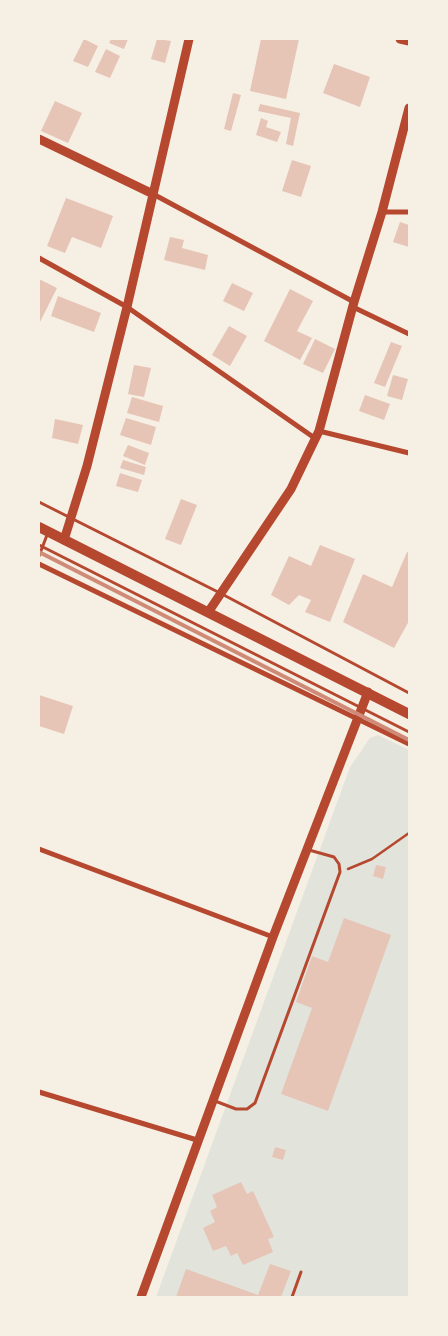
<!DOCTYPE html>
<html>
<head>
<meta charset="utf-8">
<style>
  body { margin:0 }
  #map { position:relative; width:448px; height:1336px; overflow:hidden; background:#f6efe4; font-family:"Libre Baskerville",serif }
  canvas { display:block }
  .frame { position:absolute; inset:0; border:40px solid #f6efe4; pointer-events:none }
</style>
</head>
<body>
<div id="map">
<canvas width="448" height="1336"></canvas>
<div class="frame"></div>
</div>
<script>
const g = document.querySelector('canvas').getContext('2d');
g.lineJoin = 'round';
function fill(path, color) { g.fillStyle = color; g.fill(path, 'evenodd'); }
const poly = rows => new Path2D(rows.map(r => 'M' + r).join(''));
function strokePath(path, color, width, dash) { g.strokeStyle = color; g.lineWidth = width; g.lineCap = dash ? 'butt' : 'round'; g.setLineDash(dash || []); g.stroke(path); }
const green = poly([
  [378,735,409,750,409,1297,156,1297,350,767,370,738]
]);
const building = poly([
  [84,39,98,46,88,67,73,61],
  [111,39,128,39,124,49,109,43],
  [157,39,171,41,165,63,151,59],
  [261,39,299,39,286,99,250,91],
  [106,49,120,56,110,78,95,72],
  [334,64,370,77,360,107,323,93],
  [233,93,241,95,231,131,224,129],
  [55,101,82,113,68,143,41,131],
  [260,104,300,113,293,146,286,144,291,118,258,111],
  [261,118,268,121,266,127,281,132,277,142,256,135],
  [292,160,311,166,301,197,282,191],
  [66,198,113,216,101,248,72,237,65,253,47,246],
  [400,222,409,225,409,247,393,242],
  [170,237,184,240,182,248,208,255,205,270,164,260],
  [39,279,57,288,40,322,39,321],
  [232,283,253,293,244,311,223,301],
  [290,289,313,301,297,331,312,338,300,360,264,341],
  [58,296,101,313,94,332,51,316],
  [229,326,247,336,230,366,212,355],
  [315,339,335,349,323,373,303,364],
  [391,342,402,346,385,387,374,383],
  [134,365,151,368,144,397,128,394],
  [393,375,408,379,402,400,387,396],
  [365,395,390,404,384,420,359,411],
  [132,397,163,406,159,422,127,413],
  [126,418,156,427,151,445,120,435],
  [55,419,83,425,78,444,52,438],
  [128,445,149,453,145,465,123,456],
  [123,460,146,467,144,475,120,468],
  [120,473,142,480,138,492,116,486],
  [181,499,197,505,181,545,165,539],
  [320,545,355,559,330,622,305,612,311,600,299,595,289,605,271,595,289,556,311,566],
  [407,552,409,553,409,621,394,648,343,622,363,574,392,587],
  [39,695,73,706,64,734,39,726],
  [376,865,386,867,383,879,373,876],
  [344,918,391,935,328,1111,281,1094,312,1008,296,1002,312,956,328,962],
  [275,1147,286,1150,283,1160,272,1157],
  [241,1182,247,1194,253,1191,274,1237,268,1239,273,1252,243,1265,237,1253,231,1256,226,1246,213,1251,203,1228,215,1222,210,1211,217,1207,212,1195],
  [270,1264,291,1271,281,1297,176,1297,186,1269,258,1295]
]);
const path = poly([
  [348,869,372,859,409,833]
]);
const service = poly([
  [39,502,220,593,409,693],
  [39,545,409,732],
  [39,556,47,535],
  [215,1101,236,1109,247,1109,255,1103,340,872,339,864,334,857,309,850],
  [292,1297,301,1272]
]);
const minor = poly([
  [153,194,354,302],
  [382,212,409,212],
  [39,258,127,307,316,439],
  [353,307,409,334],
  [319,431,409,453],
  [39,564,409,744],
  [39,849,273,937],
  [39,1092,197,1140]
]);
const secondary = poly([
  [400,39,409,41],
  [39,139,153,194],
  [64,540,87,466,127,307,189,39],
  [209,611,291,489,319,431,354,302,382,212,409,108],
  [141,1297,273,937,368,692]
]);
const primary = poly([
  [39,527,409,714]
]);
const rail = poly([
  [39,552,409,740]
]);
fill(green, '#e2e4dc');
fill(building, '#e6c5b7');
strokePath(path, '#b5482f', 2.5);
strokePath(service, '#b5482f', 3);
strokePath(minor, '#b5482f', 5);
strokePath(secondary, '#b5482f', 9);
strokePath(primary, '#b5482f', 10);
strokePath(rail, '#cf8b77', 4);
</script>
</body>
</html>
